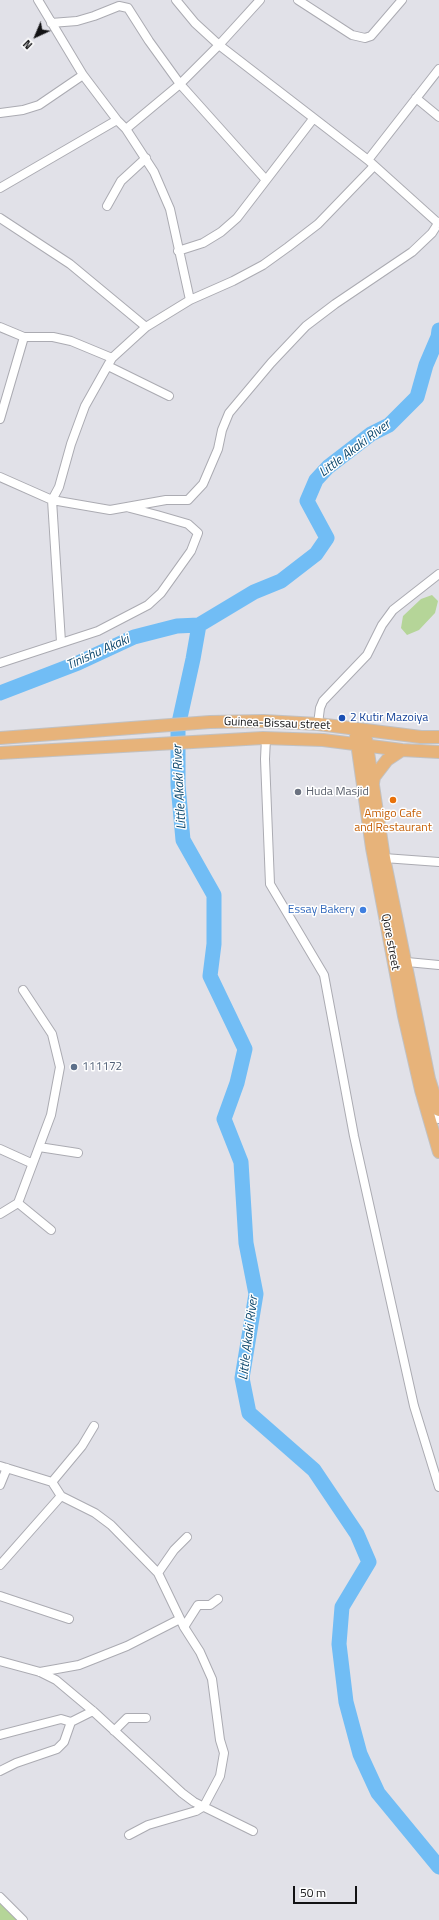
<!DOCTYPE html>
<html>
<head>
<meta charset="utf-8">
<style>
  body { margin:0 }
  #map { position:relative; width:439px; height:1920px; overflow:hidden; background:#e1e1e8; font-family:"Titillium Web",sans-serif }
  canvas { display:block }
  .north { position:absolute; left:16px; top:16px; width:40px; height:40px; -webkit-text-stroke:3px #fff; paint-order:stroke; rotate:224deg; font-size:11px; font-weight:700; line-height:16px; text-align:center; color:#121214 }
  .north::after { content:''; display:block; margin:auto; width:14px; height:18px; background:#121214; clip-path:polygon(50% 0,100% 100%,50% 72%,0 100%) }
  .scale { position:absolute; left:293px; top:1886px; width:64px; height:18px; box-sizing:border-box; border:2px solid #121214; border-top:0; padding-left:5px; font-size:12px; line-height:14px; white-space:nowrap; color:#121214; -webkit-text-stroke:3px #fff; paint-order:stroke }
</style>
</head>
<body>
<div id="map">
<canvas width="439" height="1920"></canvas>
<div class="north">N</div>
<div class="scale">50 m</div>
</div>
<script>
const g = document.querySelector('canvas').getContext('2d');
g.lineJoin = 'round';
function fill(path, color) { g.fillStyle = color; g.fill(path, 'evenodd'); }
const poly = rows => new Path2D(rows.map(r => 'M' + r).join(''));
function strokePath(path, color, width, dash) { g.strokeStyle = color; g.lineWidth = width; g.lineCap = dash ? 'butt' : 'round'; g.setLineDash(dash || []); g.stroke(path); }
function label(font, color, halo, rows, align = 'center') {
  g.font = font + ' "Titillium Web",sans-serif'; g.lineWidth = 3; g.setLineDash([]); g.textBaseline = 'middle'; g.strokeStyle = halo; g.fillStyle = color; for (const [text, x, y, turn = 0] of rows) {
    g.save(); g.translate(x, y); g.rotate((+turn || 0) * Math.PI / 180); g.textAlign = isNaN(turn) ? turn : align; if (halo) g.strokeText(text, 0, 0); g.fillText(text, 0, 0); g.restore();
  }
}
const green = poly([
  [432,595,438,601,435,613,419,630,407,635,401,628,403,616,421,599],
  [0,1901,17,1920,0,1920]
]);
const river = poly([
  [199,625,193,659,178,727,178,785,183,840,214,895,214,944,210,976,245,1049,237,1083,224,1119,241,1162,246,1243,256,1294,242,1378,249,1413,314,1470,357,1534,369,1562,342,1607,339,1644,346,1702,360,1754,378,1793,439,1867],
  [0,693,78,663,134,637,177,626,199,625,254,592,281,581,316,554,327,538,307,501,316,480,328,467,371,434,389,425,417,397,426,365,438,337,439,330]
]);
const street = poly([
  [38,0,83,75,117,120,126,129,154,172,170,209,190,300],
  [176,0,195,23,219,45,368,160,438,223],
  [298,0,352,35,365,38,371,36,402,0],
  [51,23,77,21,94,16,119,6,128,8,149,41,180,84,266,180],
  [416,98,439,117],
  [0,113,23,110,39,105,83,75],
  [126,129,180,84,219,45,260,0],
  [368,160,439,69],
  [0,188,117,120],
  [107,206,121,181,146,158],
  [0,218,70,264,146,327],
  [178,251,203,243,221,232,237,218,313,119],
  [0,327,24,337,53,337,71,341,112,358],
  [108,366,169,396],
  [0,419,24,337],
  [0,477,52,500,110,510,166,500,188,500,203,484,218,449,222,430,229,413,271,363,306,326,335,304,412,252,432,233,439,222],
  [61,642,52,500,59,487,71,444,85,406,112,358,146,327,190,300,233,281,263,265,288,247,318,224,374,166],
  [0,663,98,631,148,605,161,593,191,551,198,533,188,524,157,515,130,508],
  [318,724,320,708,323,701,367,655,382,625,393,610,439,574],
  [266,738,265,759,270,884,324,975,354,1136,414,1406,439,1487],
  [384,858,439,862],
  [407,962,439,965],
  [428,1118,439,1119],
  [39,1147,78,1153],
  [0,1149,31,1163],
  [18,1203,51,1230],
  [0,1214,18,1203,51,1115,60,1067,52,1034,23,990],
  [0,1466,52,1482,61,1496,95,1513,111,1525,158,1573,184,1627,200,1652,212,1679,220,1740,224,1753,220,1776,204,1806,196,1811,148,1825,129,1835],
  [52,1482,82,1446,94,1426],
  [0,1485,7,1468],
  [0,1565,61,1496],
  [158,1573,174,1550,187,1537],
  [0,1596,69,1619],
  [184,1627,198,1605,210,1605,218,1599],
  [0,1661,40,1672,56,1680,93,1711,182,1793,194,1802,253,1831],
  [40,1672,79,1665,127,1646,180,1619],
  [114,1731,127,1718,146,1718],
  [0,1735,61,1719,71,1722],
  [0,1771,16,1763,57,1749,64,1742,71,1722,93,1711],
  [0,1897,23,1920]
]);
const primary = poly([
  [356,736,372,848,404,1016,421,1090,439,1152],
  [0,738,210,722,264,721,318,724,421,737,439,737],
  [366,739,384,858,429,1079,439,1110],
  [0,753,263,738,323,740,402,750,439,752],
  [373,783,374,777,387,760,402,750]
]);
const markers = [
  [342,718,4,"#1a4fb4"],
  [298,792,4,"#6b7280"],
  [393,800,4,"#e8710a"],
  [363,910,4,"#3f7fe0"],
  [74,1067,4,"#5c6f8a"]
];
const transitNames = [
  ["2 Kutir Mazoiya",350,718]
];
const streetNames = [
  ["Guinea-Bissau street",277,724,2],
  ["Qore street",390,942,79]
];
const worshipNames = [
  ["Huda Masjid",306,792]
];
const foodNames = [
  ["Amigo Cafe",393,814],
  ["and Restaurant",393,828]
];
const shopNames = [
  ["Essay Bakery",355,910]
];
const serviceNames = [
  ["111172",82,1067]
];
const waterNames = [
  ["Little Akaki River",355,449,-37],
  ["Tinishu Akaki",98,653,-24],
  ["Little Akaki River",180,787,-93],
  ["Little Akaki River",249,1338,-83]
];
fill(green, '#b5d598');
strokePath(river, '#71bdf5', 15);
strokePath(street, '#ababb2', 10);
strokePath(primary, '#c1c1c2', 14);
strokePath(street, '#fff', 8);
strokePath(primary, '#e7b37a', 12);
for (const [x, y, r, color] of markers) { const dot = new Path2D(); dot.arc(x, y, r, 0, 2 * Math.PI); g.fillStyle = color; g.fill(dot); strokePath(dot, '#fff', 1.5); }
label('12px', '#164399', '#fff', transitNames, 'left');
label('12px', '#121214', '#fff', streetNames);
label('12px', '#5b616d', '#fff', worshipNames, 'left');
label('12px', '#c56008', '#fff', foodNames);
label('12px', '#366cbe', '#fff', shopNames, 'right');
label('12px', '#4e5e75', '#fff', serviceNames, 'left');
label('italic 13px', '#0d486d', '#fff', waterNames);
</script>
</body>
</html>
